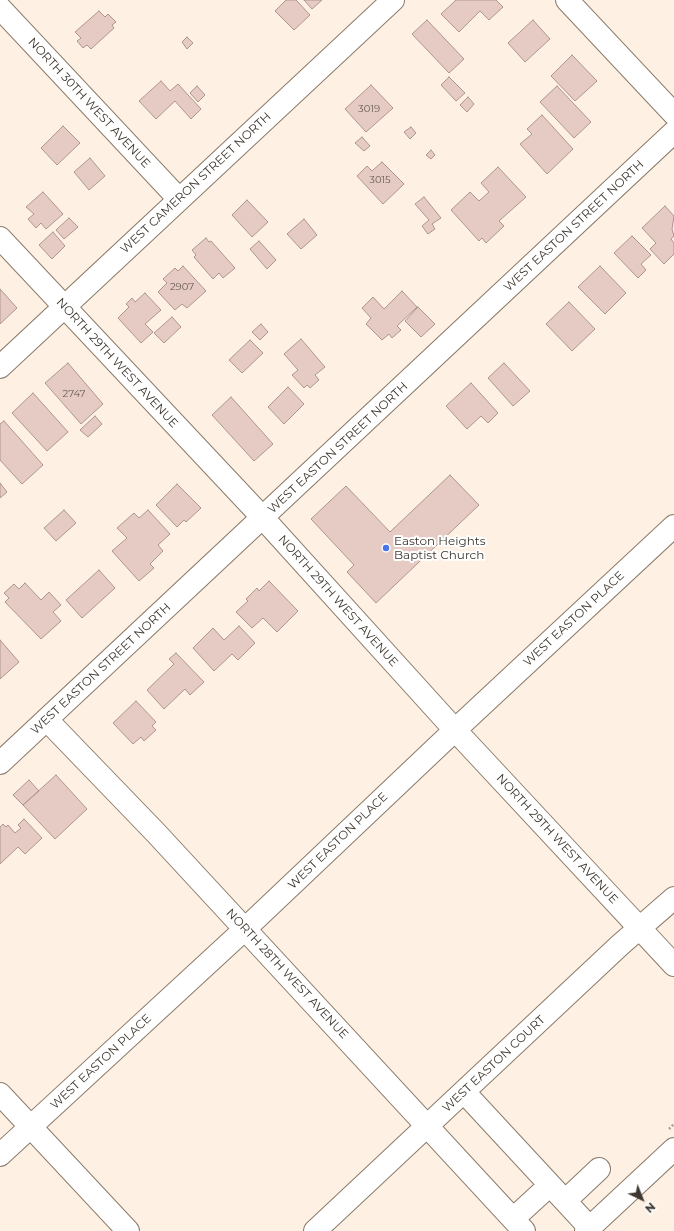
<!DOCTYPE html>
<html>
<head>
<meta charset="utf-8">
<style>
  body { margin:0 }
  #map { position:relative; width:674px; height:1231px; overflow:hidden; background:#fef0e2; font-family:Montserrat,sans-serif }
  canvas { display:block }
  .north { position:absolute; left:622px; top:1179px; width:40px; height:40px; -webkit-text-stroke:3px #fff; paint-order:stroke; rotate:137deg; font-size:11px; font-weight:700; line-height:16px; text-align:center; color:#3d372f }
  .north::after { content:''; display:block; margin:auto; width:14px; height:18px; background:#3d372f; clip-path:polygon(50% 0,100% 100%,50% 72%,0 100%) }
</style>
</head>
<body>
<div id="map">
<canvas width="674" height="1231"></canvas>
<div class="north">N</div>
</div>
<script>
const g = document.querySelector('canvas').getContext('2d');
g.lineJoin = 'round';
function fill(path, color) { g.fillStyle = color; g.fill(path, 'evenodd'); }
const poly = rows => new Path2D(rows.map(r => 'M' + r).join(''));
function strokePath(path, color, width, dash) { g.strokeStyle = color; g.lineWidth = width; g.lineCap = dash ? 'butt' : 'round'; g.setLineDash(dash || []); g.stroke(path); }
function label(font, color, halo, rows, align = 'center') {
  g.font = font + ' Montserrat,sans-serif'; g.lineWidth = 4; g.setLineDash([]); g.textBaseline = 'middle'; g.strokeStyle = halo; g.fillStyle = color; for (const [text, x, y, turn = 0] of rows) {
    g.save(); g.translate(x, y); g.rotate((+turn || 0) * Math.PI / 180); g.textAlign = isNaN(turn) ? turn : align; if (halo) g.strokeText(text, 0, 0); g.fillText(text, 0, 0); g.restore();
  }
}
const building = poly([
  [286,0,296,0,310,15,294,30,275,11,286,0],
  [304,0,322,0,312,9,304,0],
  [456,0,496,0,503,7,489,20,480,11,459,32,441,14,456,0],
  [99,11,105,17,108,14,116,22,112,25,114,28,91,49,87,45,83,48,77,41,81,38,75,32,99,11],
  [427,20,464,59,449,73,412,34,427,20],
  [533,20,550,39,525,62,508,43,533,20],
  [187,37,193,43,187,49,182,42,187,37],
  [572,55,597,81,575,101,551,76,572,55],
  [449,77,465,93,456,101,441,85,449,77],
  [161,81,170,91,178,84,201,109,191,119,175,101,156,119,139,101,161,81],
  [371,85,393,108,366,132,345,109,371,85],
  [197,86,205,95,198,102,190,93,197,86],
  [557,86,591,122,574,138,540,102,557,86],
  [468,97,474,104,467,112,460,105,468,97],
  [542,115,573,149,547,174,520,144,532,134,527,129,542,115],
  [63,126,80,143,57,165,41,148,63,126],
  [411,127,416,133,410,139,404,132,411,127],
  [362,137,370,146,364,151,355,143,362,137],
  [431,150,435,155,431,159,426,155,431,150],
  [90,158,105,176,89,190,74,172,90,158],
  [382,162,404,184,383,204,357,176,367,166,372,171,382,162],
  [498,167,526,197,499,221,504,226,486,243,482,238,479,241,451,210,470,192,479,201,489,192,481,183,498,167],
  [43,192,63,214,46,229,41,223,36,228,28,219,34,214,26,207,43,192],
  [424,197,441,218,432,224,435,229,428,234,422,226,429,220,415,204,424,197],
  [247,200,268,222,252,237,232,215,247,200],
  [665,206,674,216,672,229,674,236,671,239,674,243,674,254,664,264,650,249,656,243,642,228,665,206],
  [69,218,78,227,64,239,56,230,69,218],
  [304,219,317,235,301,249,287,234,304,219],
  [53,232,65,246,52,259,39,245,53,232],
  [632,236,651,255,641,264,646,270,638,278,614,253,632,236],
  [206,238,209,242,211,241,235,268,223,278,219,273,213,279,194,257,196,255,192,250,206,238],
  [259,241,276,260,267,269,250,249,259,241],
  [183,266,206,291,187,308,182,304,175,310,158,292,167,283,163,279,175,268,178,271,183,266],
  [600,266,626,293,605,314,578,287,600,266],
  [0,289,17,308,0,324,0,289],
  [402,291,417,307,397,326,401,330,392,338,389,334,382,340,366,324,371,318,362,308,373,297,384,309,402,291],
  [145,293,161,310,145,324,153,332,141,343,118,318,129,307,126,304,132,298,135,302,145,293],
  [569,302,595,329,572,351,546,324,569,302],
  [418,307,435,324,421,337,405,321,418,307],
  [172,317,181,327,164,343,154,333,172,317],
  [261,324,268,332,260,340,252,332,261,324],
  [301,339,325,367,315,375,319,380,310,388,307,385,304,388,292,375,298,370,284,354,301,339],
  [250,340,263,353,242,373,229,360,250,340],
  [68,363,103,404,81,424,45,383,68,363],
  [504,363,530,391,513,406,488,378,504,363],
  [471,383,498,413,488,423,481,416,467,429,446,406,471,383],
  [288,387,304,404,284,424,268,407,288,387],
  [33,393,68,432,47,451,12,413,33,393],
  [231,397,273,444,254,461,212,415,231,397],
  [95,416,102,424,88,437,80,430,95,416],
  [4,421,43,465,22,484,0,460,0,424,4,421],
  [450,475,479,505,376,603,347,572,354,565,311,519,346,486,390,532,450,475],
  [0,483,7,492,0,498,0,483],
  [177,484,201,508,186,522,184,520,177,527,156,505,177,484],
  [64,510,76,523,56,541,44,528,64,510],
  [148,510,170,534,158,545,163,551,150,564,154,568,139,581,112,551,127,538,117,528,134,513,139,518,148,510],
  [99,570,115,588,82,618,66,600,99,570],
  [269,581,298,611,277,632,263,618,252,628,236,612,248,601,246,599,257,588,259,591,269,581],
  [25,583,41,600,49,592,61,605,53,612,61,621,41,639,5,602,9,598,4,593,14,584,19,589,25,583],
  [239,626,255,643,238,660,232,654,214,671,193,648,213,628,224,640,239,626],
  [0,640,19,662,0,679,0,640],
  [176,653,204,682,190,695,185,689,164,709,147,690,174,664,169,659,176,653],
  [136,701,156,722,152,726,156,730,144,741,141,737,133,744,113,723,136,701],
  [56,775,87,809,55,839,23,805,56,775],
  [29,780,39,791,23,805,13,795,29,780],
  [24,819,42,838,25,854,18,847,0,864,0,827,3,824,6,827,8,825,15,833,21,828,18,825,24,819]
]);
const path = poly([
  [669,1129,674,1124]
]);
const minor = poly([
  [567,0,674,114],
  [0,8,178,198],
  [0,238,263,518,455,730,674,965],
  [0,367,393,0],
  [47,720,156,833,524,1231],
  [0,763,674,132],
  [464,1092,590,1228],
  [0,1094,128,1231],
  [0,1155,245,929,455,730,674,526],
  [565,1201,599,1169],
  [513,1219,550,1185],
  [315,1231,620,945,674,898]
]);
const major = poly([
  [586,1231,674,1149]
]);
const markers = [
  [386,548,4,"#4774e6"]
];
const numberNames = [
  ["3019",369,109],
  ["3015",380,180],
  ["2907",182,287],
  ["2747",74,394]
];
const streetNames = [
  ["NORTH 30TH WEST AVENUE",89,103,47],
  ["WEST CAMERON STREET NORTH",196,183,-43],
  ["WEST EASTON STREET NORTH",574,226,-43],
  ["NORTH 29TH WEST AVENUE",117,363,47],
  ["WEST EASTON STREET NORTH",338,448,-43],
  ["NORTH 29TH WEST AVENUE",338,601,48],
  ["WEST EASTON PLACE",574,619,-43],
  ["WEST EASTON STREET NORTH",101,669,-43],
  ["NORTH 29TH WEST AVENUE",557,839,47],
  ["WEST EASTON PLACE",338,841,-44],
  ["NORTH 28TH WEST AVENUE",287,974,47],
  ["WEST EASTON PLACE",101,1062,-43],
  ["WEST EASTON COURT",494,1064,-43]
];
const poiNames = [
  ["Easton Heights",394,541],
  ["Baptist Church",394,555]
];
fill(building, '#e5cbc4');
strokePath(building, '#ad958e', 1);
strokePath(minor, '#8b7b6b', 24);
strokePath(major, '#8b7b6b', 24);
strokePath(path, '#aca196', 2.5, [2, 2]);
strokePath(minor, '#fff', 22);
strokePath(major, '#fff', 22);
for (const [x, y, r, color] of markers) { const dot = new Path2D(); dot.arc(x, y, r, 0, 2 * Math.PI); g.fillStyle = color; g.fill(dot); strokePath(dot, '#fff', 1.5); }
label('10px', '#675c54', null, numberNames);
label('12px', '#3d372f', '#fff', streetNames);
label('12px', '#3d372f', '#fff', poiNames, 'left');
</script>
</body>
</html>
